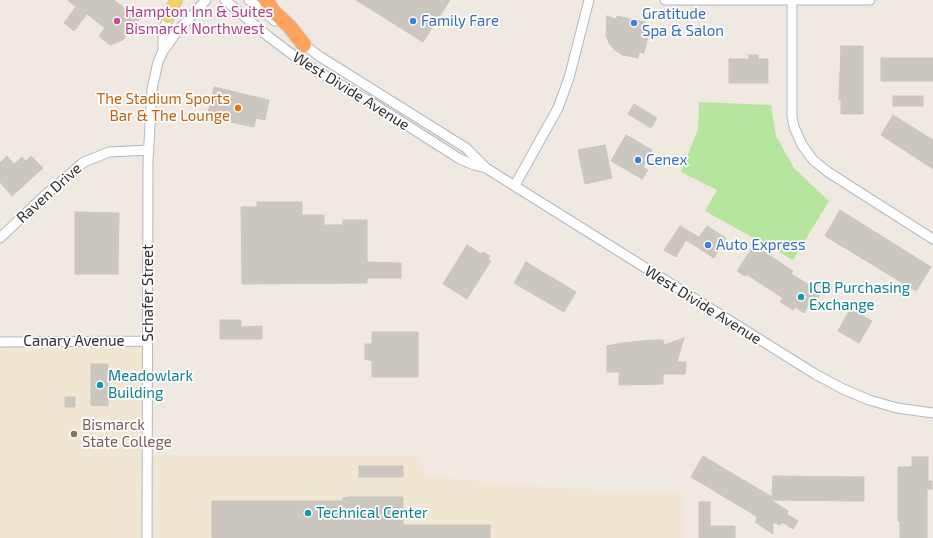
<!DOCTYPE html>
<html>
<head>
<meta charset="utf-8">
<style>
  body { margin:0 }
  canvas { display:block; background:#efe9e1 }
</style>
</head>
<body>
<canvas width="933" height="538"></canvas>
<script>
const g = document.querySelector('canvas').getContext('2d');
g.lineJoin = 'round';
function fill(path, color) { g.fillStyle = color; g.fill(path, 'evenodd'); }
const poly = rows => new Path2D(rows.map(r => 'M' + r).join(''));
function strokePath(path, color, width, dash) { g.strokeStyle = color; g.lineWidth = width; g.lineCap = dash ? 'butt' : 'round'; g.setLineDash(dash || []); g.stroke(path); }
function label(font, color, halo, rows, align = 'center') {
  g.font = font + ' "Exo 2",sans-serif'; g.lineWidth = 3.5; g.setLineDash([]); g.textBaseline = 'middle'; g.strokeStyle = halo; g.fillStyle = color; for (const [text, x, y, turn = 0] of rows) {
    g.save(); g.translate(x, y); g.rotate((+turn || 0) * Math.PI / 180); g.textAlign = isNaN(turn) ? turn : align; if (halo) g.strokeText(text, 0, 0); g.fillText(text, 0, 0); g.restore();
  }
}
const education = poly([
  [148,341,147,455,416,455,427,475,492,483,596,490,682,490,683,538,0,538,0,342]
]);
const green = poly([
  [699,102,771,105,776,136,794,168,829,201,793,260,705,211,717,190,681,172,698,129]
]);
const building = poly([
  [68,0,114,0,139,19,123,40,110,45,99,36,105,28,87,14,74,31,64,23,76,7,68,0],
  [356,0,450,0,423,42,356,0],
  [607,16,616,19,617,16,645,22,643,31,649,32,644,53,639,52,638,58,623,55,616,51,610,45,606,36,607,16],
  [841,46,863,46,863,114,841,114,841,100,839,100,841,46],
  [749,55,758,55,758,59,768,59,768,83,729,83,729,59,749,59,749,55],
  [881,58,933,58,933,81,881,81,881,58],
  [214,87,269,100,265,120,256,118,254,127,207,117,214,87],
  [893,96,923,96,923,106,893,106,893,96],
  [634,104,657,118,651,128,628,114,634,104],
  [893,115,933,140,933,169,881,135,893,115],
  [626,135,652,150,643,167,648,170,642,179,611,161,626,135],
  [605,145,612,178,585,184,578,150,605,145],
  [7,156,14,164,22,157,26,161,31,156,43,168,12,196,0,182,0,163,7,156],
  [257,202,302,202,302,215,324,215,324,225,343,225,343,220,367,220,367,262,401,263,401,278,367,278,367,283,242,284,241,207,257,207,257,202],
  [840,210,931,267,916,291,825,236,840,210],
  [75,212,119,213,118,274,75,274,75,212],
  [680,226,699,237,707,226,726,238,714,258,686,240,676,257,664,250,680,226],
  [467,245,481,254,483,252,490,256,488,259,491,261,467,299,443,284,467,245],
  [754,245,793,271,791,274,821,292,815,304,811,301,804,313,795,307,793,310,780,302,783,298,746,274,745,276,737,271,754,245],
  [526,262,576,292,564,312,514,283,526,262],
  [850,309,872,321,859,343,838,331,850,309],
  [220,320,241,320,241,327,262,326,262,339,220,339,220,320],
  [372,332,418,332,418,377,372,377,372,361,365,359,365,344,372,344,372,332],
  [684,338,677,362,686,362,685,374,663,374,663,384,619,385,619,372,607,372,607,346,622,343,652,340,663,340,664,345,684,338],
  [91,364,108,364,108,406,91,405,91,364],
  [65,397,75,397,75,407,65,407,65,397],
  [703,456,772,497,773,476,864,477,864,501,771,500,788,511,787,514,798,521,793,529,782,522,780,525,773,522,773,534,755,522,757,519,756,516,691,477,703,456],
  [912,457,928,457,928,481,932,481,932,489,927,489,927,538,900,538,900,521,898,521,898,467,912,467,912,457],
  [359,466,403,466,403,477,359,477,359,466],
  [350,497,403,497,403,525,490,525,490,538,212,538,212,501,343,501,343,498,350,497],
  [699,502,710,502,710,526,735,526,735,538,699,538,699,502]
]);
const minor = poly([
  [225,0,269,37,305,64,372,103,460,159,474,165,486,168],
  [249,0,275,21],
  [665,0,870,0],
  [792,0,792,116,794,127,802,145,813,160,828,172,933,239],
  [301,42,319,56,466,148,486,168,815,374,843,389,869,400,897,408,933,413],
  [163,51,163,29,172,12],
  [515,185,558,108,569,78,589,0],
  [0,238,44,196,84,162,109,152,149,150],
  [0,342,148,341],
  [147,538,148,161,152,89,158,62,163,51,176,33,206,0]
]);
const major = poly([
  [168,17,176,0]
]);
const highway = poly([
  [266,0,273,11,290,27,304,45]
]);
const markers = [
  [117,21,4,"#d1479c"],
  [413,21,4,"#3f7fe0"],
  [634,23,4,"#3f7fe0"],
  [238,108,4,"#e8710a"],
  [638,160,4,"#3f7fe0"],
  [708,245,4,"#3f7fe0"],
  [801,297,4,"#0f9aa8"],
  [100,385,4,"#0f9aa8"],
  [74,434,4,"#8d6e63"],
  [308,513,4,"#0f9aa8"]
];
const hotelNames = [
  ["Hampton Inn & Suites",125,12],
  ["Bismarck Northwest",125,29]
];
const shopNames = [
  ["Gratitude",642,14],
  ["Spa & Salon",642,31],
  ["Family Fare",421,21],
  ["Cenex",646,160],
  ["Auto Express",716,245]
];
const streetNames = [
  ["West Divide Avenue",351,91,32],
  ["Raven Drive",49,193,-42],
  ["Schafer Street",148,293,-90],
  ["West Divide Avenue",703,305,32],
  ["Canary Avenue",74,341]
];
const foodNames = [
  ["The Stadium Sports",230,99],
  ["Bar & The Lounge",230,116]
];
const cultureNames = [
  ["ICB Purchasing",809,288],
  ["Exchange",809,305],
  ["Meadowlark",108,376],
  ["Building",108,393],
  ["Technical Center",316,513]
];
const educationNames = [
  ["Bismarck",82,425],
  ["State College",82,442]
];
fill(education, '#f0e6d1');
fill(green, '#b6e59e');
fill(building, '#cbc7bf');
strokePath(building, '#cbc5ba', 1);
strokePath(minor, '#b4b7c1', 11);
strokePath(major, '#c9c9c9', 14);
strokePath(highway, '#c9c9c9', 16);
strokePath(minor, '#fff', 9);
strokePath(major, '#f2d163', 12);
strokePath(highway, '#ffa35c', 14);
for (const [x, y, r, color] of markers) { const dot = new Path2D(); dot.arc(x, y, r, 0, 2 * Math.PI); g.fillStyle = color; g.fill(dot); strokePath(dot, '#fff', 1.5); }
label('15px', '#b23c85', '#fff', hotelNames, 'left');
label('15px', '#366cbe', '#fff', shopNames, 'left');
label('15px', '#2e2e2e', '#fff', streetNames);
label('15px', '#c56008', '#fff', foodNames, 'right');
label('15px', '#0d838f', '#fff', cultureNames, 'left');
label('15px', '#785e54', '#fff', educationNames, 'left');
</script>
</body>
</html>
